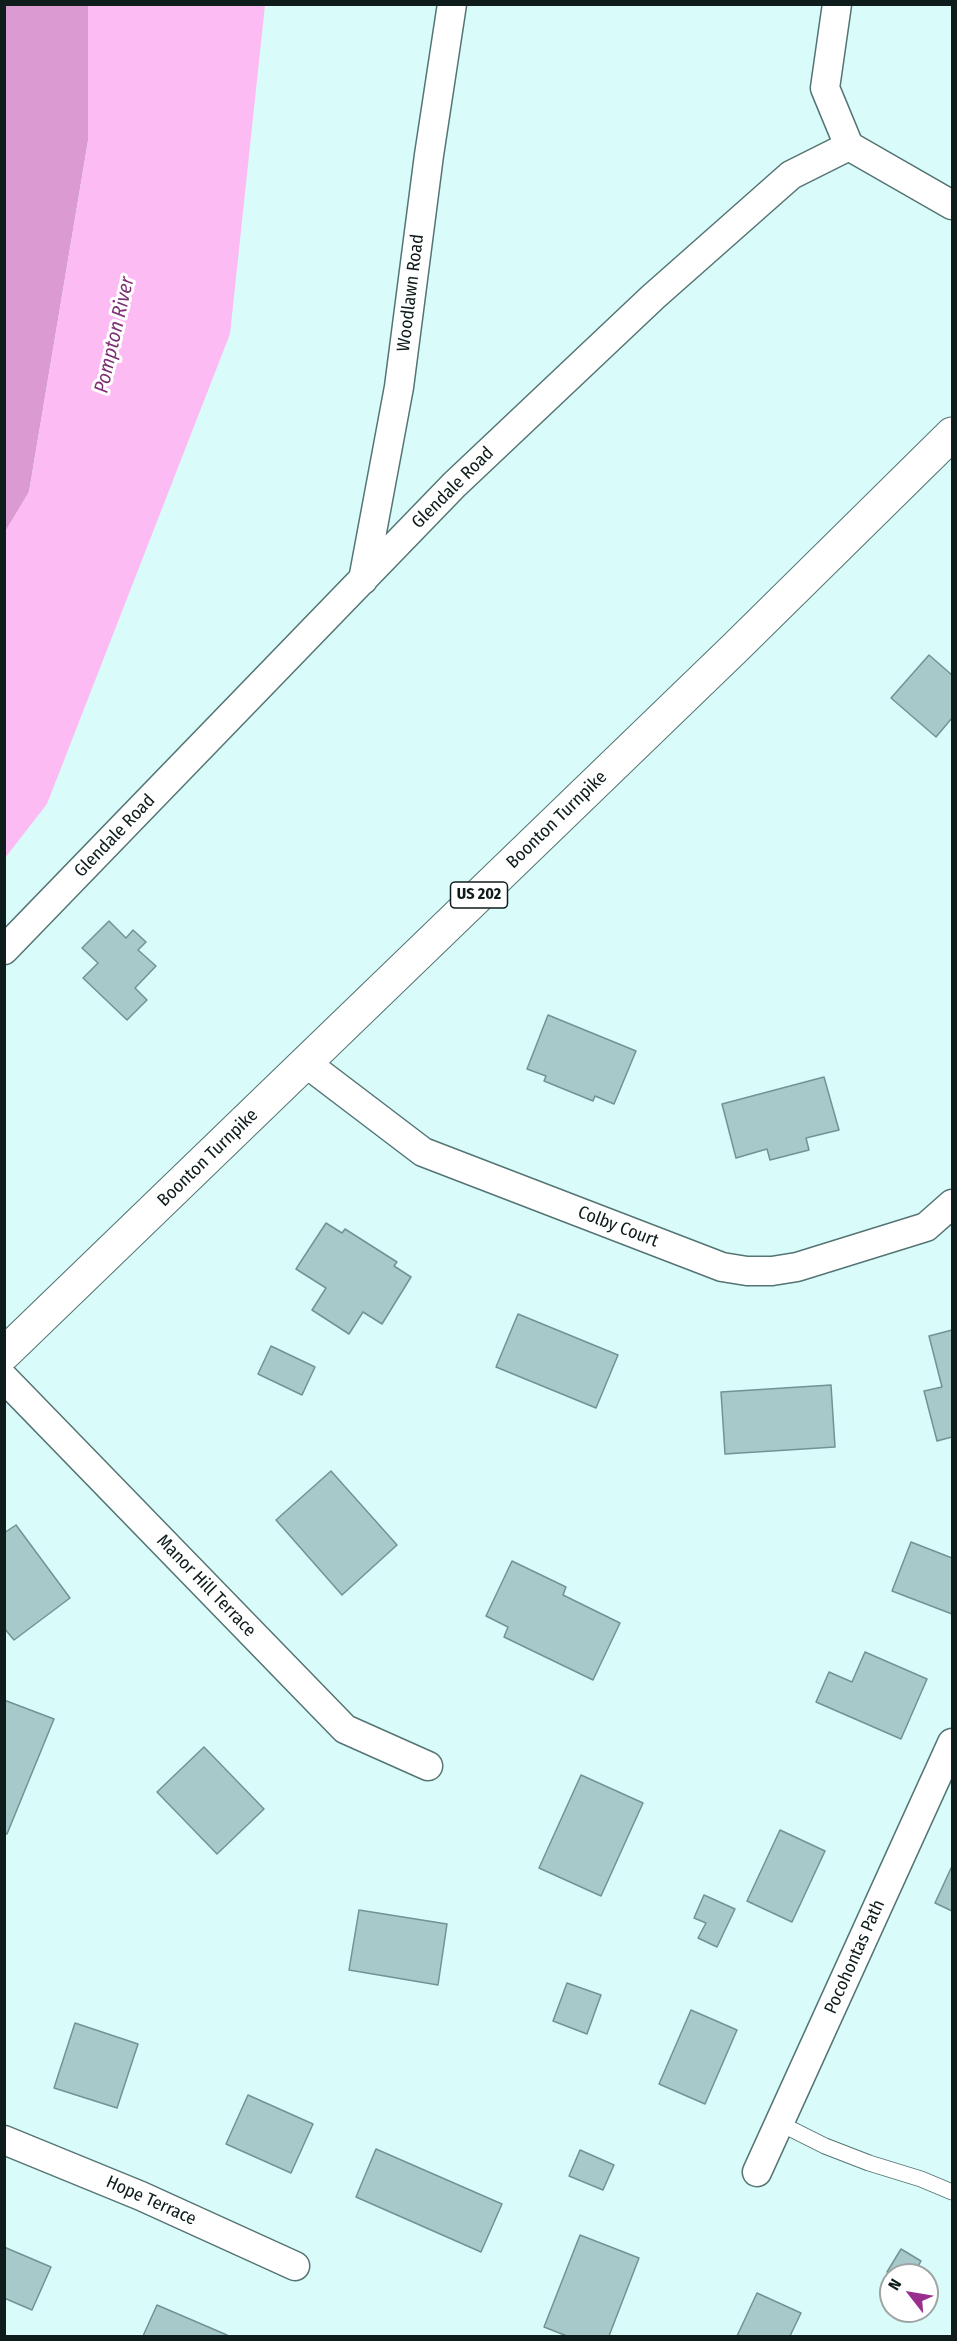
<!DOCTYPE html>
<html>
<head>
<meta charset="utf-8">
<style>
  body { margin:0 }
  #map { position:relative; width:957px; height:2341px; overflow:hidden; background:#d9fcfb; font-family:"Fira Sans Condensed",sans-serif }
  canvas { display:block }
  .frame { position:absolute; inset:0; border:6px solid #0f1c1c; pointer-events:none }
  .north { position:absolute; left:879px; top:2263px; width:60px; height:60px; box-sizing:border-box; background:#fff; border:2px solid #9fa4a4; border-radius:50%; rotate:301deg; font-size:16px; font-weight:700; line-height:24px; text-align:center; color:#0f1c1c }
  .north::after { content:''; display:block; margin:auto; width:21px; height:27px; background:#992e8f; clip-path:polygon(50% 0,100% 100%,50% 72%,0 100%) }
</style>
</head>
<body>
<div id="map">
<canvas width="957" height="2341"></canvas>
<div class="frame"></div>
<div class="north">N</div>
</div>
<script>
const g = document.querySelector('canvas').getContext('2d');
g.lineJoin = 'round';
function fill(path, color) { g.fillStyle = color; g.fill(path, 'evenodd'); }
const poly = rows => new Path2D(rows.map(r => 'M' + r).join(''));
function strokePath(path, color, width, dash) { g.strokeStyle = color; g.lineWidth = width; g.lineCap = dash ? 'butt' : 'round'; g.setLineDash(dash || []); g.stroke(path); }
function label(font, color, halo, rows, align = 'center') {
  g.font = font + ' "Fira Sans Condensed",sans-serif'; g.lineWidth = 6; g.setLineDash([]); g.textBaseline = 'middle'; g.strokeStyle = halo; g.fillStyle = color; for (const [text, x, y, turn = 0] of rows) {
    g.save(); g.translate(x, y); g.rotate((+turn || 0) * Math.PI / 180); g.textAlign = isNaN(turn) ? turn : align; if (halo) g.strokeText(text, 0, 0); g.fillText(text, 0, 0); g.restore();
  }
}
const forest = poly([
  [5,5,88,5,88,141,29,492,5,532]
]);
const water = poly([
  [88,5,265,5,230,334,47,804,5,858,5,532,29,492,88,141]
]);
const building = poly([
  [929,655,952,675,952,718,936,737,891,698,929,655],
  [109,921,126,938,133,930,146,942,138,950,156,966,135,988,147,1000,127,1020,83,978,98,963,82,948,109,921],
  [548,1015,636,1051,614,1104,595,1096,593,1101,544,1081,546,1076,527,1069,548,1015],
  [824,1077,839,1130,806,1138,809,1150,770,1160,767,1149,736,1158,722,1104,824,1077],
  [326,1223,342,1233,345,1229,397,1262,394,1266,411,1277,382,1324,363,1312,349,1334,312,1310,326,1288,296,1269,326,1223],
  [518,1314,618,1355,596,1408,496,1367,518,1314],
  [952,1330,952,1437,937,1441,924,1391,942,1387,929,1336,952,1330],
  [271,1346,315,1367,302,1395,258,1374,271,1346],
  [831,1385,835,1447,725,1454,721,1392,831,1385],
  [331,1471,397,1545,342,1595,276,1520,331,1471],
  [16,1525,70,1598,14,1640,4,1628,4,1533,16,1525],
  [911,1542,952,1558,952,1614,892,1591,911,1542],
  [512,1561,566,1587,563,1595,620,1623,593,1680,504,1637,508,1627,486,1616,512,1561],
  [865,1652,927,1679,901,1739,816,1702,829,1672,852,1682,865,1652],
  [4,1700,54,1719,7,1834,4,1833,4,1700],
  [204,1747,264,1809,217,1854,157,1792,204,1747],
  [581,1775,643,1803,601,1896,539,1868,581,1775],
  [780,1830,825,1851,792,1922,747,1901,780,1830],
  [952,1866,952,1911,935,1903,952,1866],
  [704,1895,735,1909,717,1947,698,1938,706,1923,694,1918,704,1895],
  [359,1910,447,1924,438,1985,349,1970,359,1910],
  [567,1983,601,1995,587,2034,553,2021,567,1983],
  [691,2010,737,2030,705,2104,659,2084,691,2010],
  [75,2023,138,2044,117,2108,54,2088,75,2023],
  [248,2095,313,2124,291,2173,226,2144,248,2095],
  [376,2149,502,2204,481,2252,356,2197,376,2149],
  [580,2150,614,2165,603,2190,569,2176,580,2150],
  [580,2235,639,2258,609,2336,567,2336,544,2327,580,2235],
  [4,2247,51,2267,32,2310,4,2298,4,2247],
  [901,2249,921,2261,913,2275,893,2275,887,2272,901,2249],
  [757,2293,801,2313,790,2336,737,2336,757,2293],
  [157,2305,227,2335,227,2336,143,2336,157,2305]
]);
const service = poly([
  [779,2123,825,2146,869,2163,921,2179,952,2192]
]);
const minor = poly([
  [837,4,825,88,849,146],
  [849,146,952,205],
  [363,580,399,387,429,155,452,4],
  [4,950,454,485,653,297,791,175,849,146],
  [306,1063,423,1152,722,1267,747,1271,772,1271,797,1267,926,1227,952,1204],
  [4,1378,345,1729,428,1766],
  [4,2140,141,2196,295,2266],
  [757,2172,952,1743]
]);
const primary = poly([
  [4,1354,736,647,952,434]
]);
const shields = [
  [479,895,57]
];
const shieldNames = [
  ["US 202",479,895]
];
const streetNames = [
  ["Woodlawn Road",411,293,-83],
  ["Glendale Road",453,488,-45],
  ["Boonton Turnpike",557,820,-44],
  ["Glendale Road",115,836,-46],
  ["Boonton Turnpike",208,1158,-44],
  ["Colby Court",618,1227,21],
  ["Manor Hill Terrace",206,1586,46],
  ["Pocohontas Path",855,1957,-66],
  ["Hope Terrace",151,2201,24]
];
const waterNames = [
  ["Pompton River",115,335,-77]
];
fill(forest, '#db9ad1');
fill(water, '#fdbbf3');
fill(building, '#a8c9c9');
strokePath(building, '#739393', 1.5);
strokePath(service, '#557474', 17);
strokePath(minor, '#557474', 31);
strokePath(primary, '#557474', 35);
strokePath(service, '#fff', 15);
strokePath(minor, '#fff', 28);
strokePath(primary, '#fff', 33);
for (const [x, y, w] of shields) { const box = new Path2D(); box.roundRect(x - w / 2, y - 13, w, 26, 4.5); g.fillStyle = '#fff'; g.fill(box); strokePath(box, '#0f1c1c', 1.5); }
label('bold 16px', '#0f1c1c', null, shieldNames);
label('18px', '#0f1c1c', '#fff', streetNames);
label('italic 20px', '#7c3174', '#fff', waterNames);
</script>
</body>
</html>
